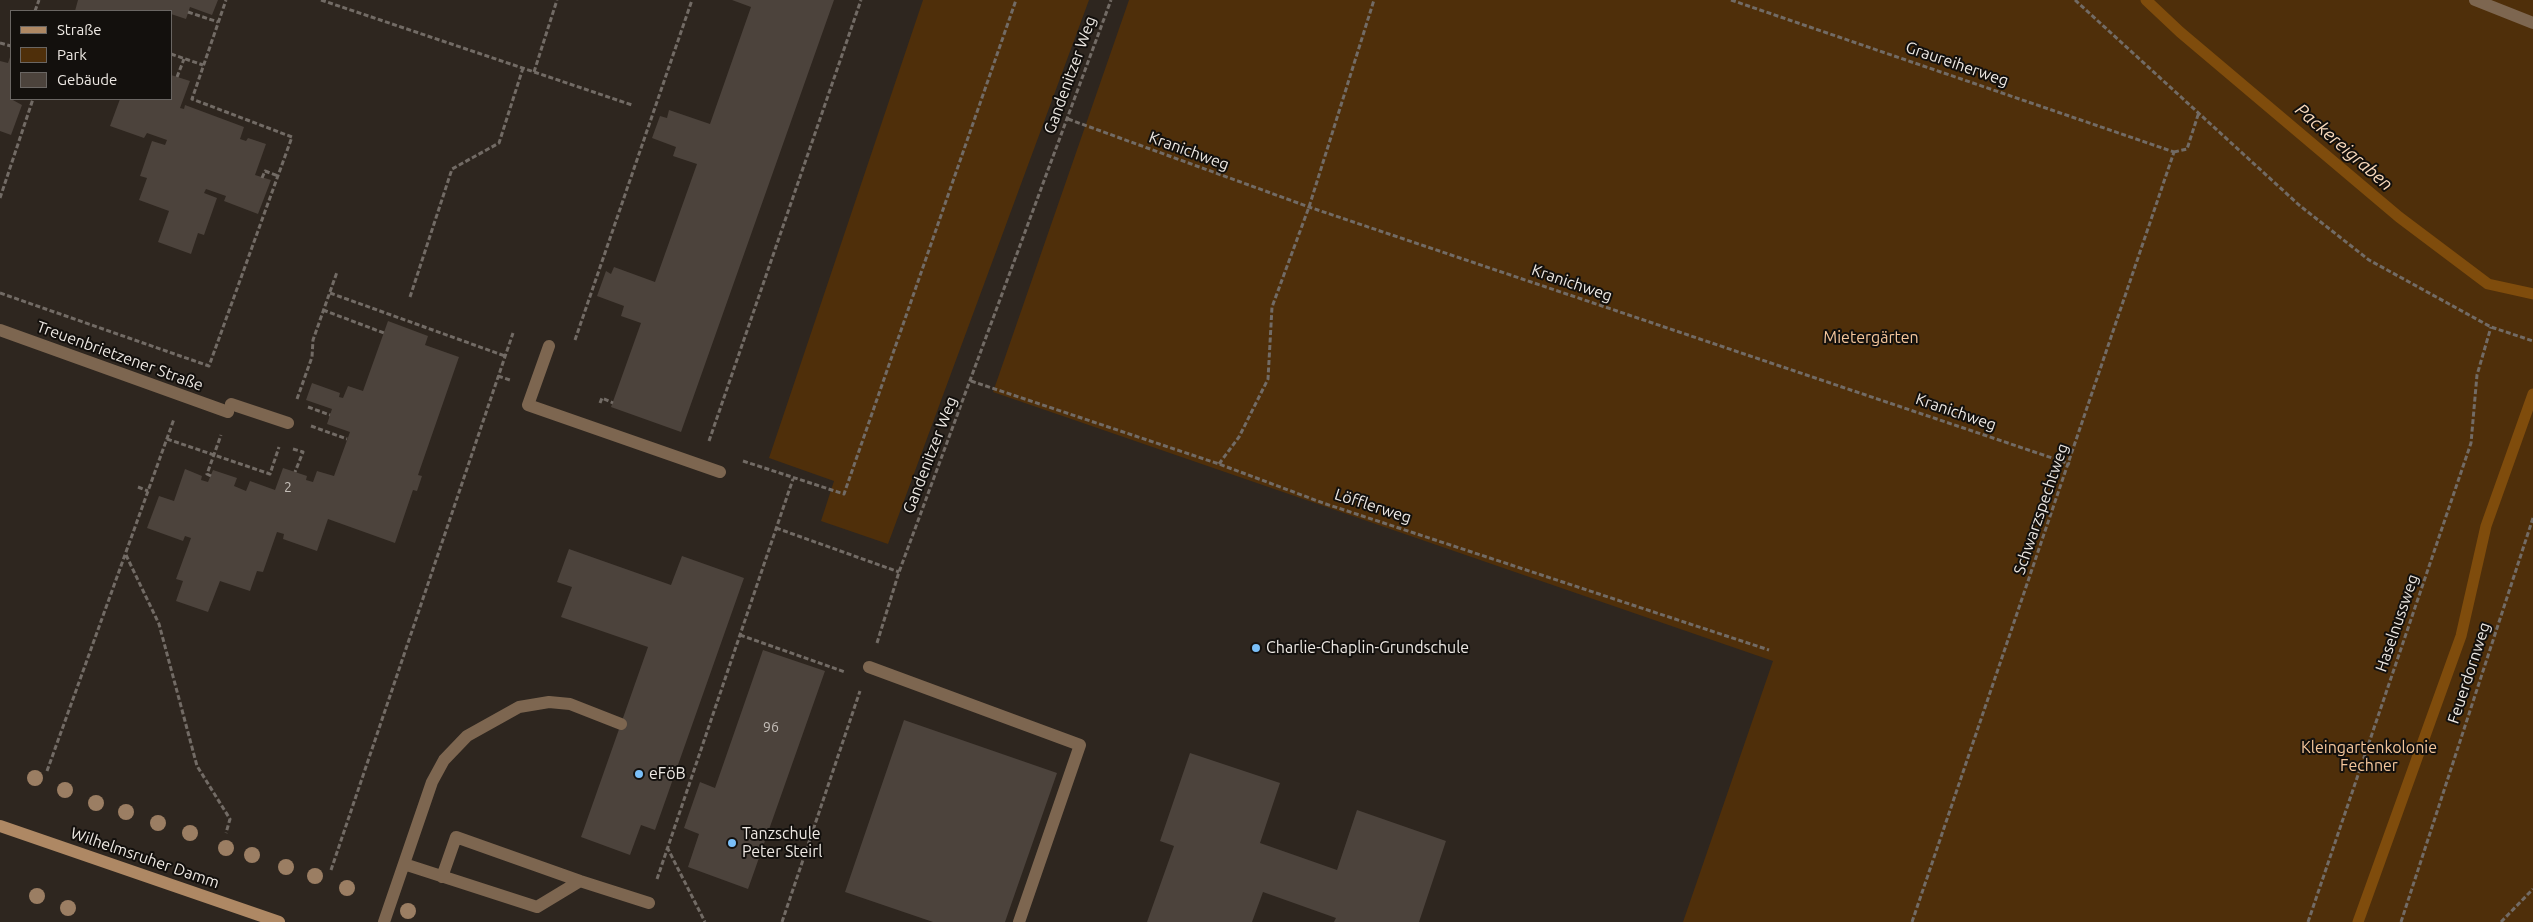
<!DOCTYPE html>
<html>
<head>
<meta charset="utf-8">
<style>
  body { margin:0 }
  #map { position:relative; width:2533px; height:922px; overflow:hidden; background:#2e261f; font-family:Ubuntu,sans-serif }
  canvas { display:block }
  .legend { position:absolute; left:10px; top:10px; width:162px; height:90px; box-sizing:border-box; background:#13100d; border:1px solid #6a6663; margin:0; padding:6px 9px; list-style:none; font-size:15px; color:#ede8e3 }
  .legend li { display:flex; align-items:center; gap:10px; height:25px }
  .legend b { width:25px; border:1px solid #6a6663 }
</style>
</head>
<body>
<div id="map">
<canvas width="2533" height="922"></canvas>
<ul class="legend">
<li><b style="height:6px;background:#ae8864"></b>Straße</li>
<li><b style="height:14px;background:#4f2f0a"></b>Park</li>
<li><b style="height:14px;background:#4c433c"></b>Gebäude</li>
</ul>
</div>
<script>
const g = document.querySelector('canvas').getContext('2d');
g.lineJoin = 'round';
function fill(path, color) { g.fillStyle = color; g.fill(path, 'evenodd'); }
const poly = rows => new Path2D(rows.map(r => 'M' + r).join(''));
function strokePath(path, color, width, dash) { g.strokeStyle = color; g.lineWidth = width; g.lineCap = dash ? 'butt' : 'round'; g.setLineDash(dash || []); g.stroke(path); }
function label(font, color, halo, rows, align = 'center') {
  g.font = font + ' Ubuntu,sans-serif'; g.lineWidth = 4; g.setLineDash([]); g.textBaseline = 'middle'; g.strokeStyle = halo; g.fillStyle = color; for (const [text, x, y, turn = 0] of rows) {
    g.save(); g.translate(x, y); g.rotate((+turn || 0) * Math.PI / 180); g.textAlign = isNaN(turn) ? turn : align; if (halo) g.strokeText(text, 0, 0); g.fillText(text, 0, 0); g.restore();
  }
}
const green = poly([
  [923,0,1089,0,888,544,821,521,834,481,769,458],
  [1129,0,2533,0,2533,922,1683,922,1773,661,993,392]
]);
const stream = poly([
  [2146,0,2180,32,2399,217,2488,284,2533,294],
  [2358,922,2461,636,2486,526,2533,394]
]);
const building = poly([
  [78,0,218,0,212,15,190,7,186,19,171,14,171,11,160,10,75,11],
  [732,0,834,0,681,432,611,407,641,323,621,316,624,306,597,296,606,271,611,274,614,267,655,282,697,164,673,156,676,147,652,138,660,116,667,118,669,110,710,124,751,7],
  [11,54,11,99,22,105,11,135,0,131,0,61,8,63],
  [171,75,190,81,180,108,184,109,185,105,244,127,240,139,246,141,248,138,266,144,255,175,271,180,258,214,224,201,226,196,206,189,204,193,217,198,204,235,198,233,191,254,158,242,169,211,139,200,147,178,140,176,152,141,165,145,167,140,147,133,144,138,110,126,120,99,171,99],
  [388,321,428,336,425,345,459,357,418,475,422,476,417,491,413,490,395,543,328,519,317,551,283,539,284,534,277,532,263,572,257,571,250,591,220,581,208,612,176,601,183,581,176,579,191,538,185,536,183,541,147,528,159,496,174,501,185,469,202,476,201,480,208,482,213,470,237,478,234,486,246,491,250,481,275,490,283,468,307,476,306,480,313,482,317,471,334,476,350,432,327,424,332,409,306,400,312,383,340,393,339,397,343,398,348,386,363,391],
  [569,549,671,585,682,556,744,578,655,830,641,825,630,855,581,837,648,647,561,617,572,587,557,582],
  [763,650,825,671,748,889,688,867,699,834,684,828,700,782,715,788],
  [904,720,1057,773,1005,922,933,922,845,892],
  [1190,753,1280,783,1260,843,1337,870,1357,810,1446,841,1419,922,1334,922,1336,918,1263,892,1252,922,1147,922,1174,846,1160,841]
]);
const path = poly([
  [321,0,632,105],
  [1731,0,2174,152],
  [2075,0,2299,205,2369,260,2491,327,2533,341],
  [35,11,39,0],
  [188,12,218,22],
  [0,43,11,46],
  [171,54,203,65],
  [534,72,557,0],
  [177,77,184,59],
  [1068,119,1309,207,2070,464],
  [2174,152,2187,149,2199,112],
  [262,178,265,171,278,176],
  [0,198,33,99],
  [0,293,209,366,292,137,192,99,226,0],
  [330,293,505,356],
  [410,297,452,169,499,143,523,68],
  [323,310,384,333],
  [575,340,692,0],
  [498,376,510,380],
  [971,381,1219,464,1323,503,1769,650],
  [297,399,312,357,313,340,337,272],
  [600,403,602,398,613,403],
  [308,407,330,415],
  [311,426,347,439],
  [167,439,270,474,279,447],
  [709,441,861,0],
  [293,449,303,452,295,472],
  [743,461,844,494,1016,0],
  [1219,464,1239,437,1268,379,1272,307,1309,207,1374,0],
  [211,476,207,474,221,435],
  [138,487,148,491],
  [776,528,899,572],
  [126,555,159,624,197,766,230,819,226,833],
  [740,635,845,672],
  [877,643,899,572,1111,0],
  [47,771,174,419],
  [667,847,705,922],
  [331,870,513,333],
  [657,879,793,479],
  [782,922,860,691],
  [1912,922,2174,152],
  [2308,922,2471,443,2477,375,2491,327],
  [2401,922,2533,518],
  [2501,922,2533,889]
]);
const lane = poly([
  [2475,0,2533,23],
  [0,330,228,412],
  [549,346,528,405,720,472],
  [231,404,288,423],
  [869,667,1080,745,1019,922],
  [404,864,537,907,580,881],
  [442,877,456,837,580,881,649,903],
  [384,922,432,782,444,760,467,736,519,707,549,702,570,704,621,724]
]);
const secondary = poly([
  [0,826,279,922]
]);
const trees = [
  [35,778],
  [65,790],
  [96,803],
  [126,812],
  [158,823],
  [190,833],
  [226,848],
  [252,855],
  [286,867],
  [315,876],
  [347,888],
  [37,896],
  [68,908],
  [408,911]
];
const markers = [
  [1256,648,5,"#7abff8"],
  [639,774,5,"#7abff8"],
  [732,843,5,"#7abff8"]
];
const numberNames = [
  ["2",288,487],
  ["96",771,727]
];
const streetNames = [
  ["Graureiherweg",1957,64,19],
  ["Gandenitzer Weg",1070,75,-70],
  ["Kranichweg",1189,151,20],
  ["Kranichweg",1572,283,19],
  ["Treuenbrietzener Straße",120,356,20],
  ["Kranichweg",1956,412,19],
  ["Gandenitzer Weg",930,455,-69],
  ["Löfflerweg",1373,506,18],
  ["Schwarzspechtweg",2041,509,-71],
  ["Haselnussweg",2397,623,-71],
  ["Feuerdornweg",2469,673,-72],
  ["Wilhelmsruher Damm",145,858,19]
];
const parkNames = [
  ["Mietergärten",1871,338],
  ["Kleingartenkolonie",2369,748],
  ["Fechner",2369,766]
];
const poiNames = [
  ["Charlie-Chaplin-Grundschule",1266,648],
  ["eFöB",649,774],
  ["Tanzschule",742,834],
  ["Peter Steirl",742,852]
];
const waterNames = [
  ["Packereigraben",2344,147,41]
];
fill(green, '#4f2f0a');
strokePath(stream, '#7f4c0c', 11);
fill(building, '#4c433c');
strokePath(path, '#726b65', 3, [5, 2.5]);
strokePath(lane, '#7d6650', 12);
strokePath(secondary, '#ae8864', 12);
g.fillStyle = '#9b7e63';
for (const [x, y] of trees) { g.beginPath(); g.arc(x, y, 8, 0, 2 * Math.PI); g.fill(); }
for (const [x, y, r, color] of markers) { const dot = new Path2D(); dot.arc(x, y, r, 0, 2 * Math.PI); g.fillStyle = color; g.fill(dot); strokePath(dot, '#13100d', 2); }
label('14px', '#c5bfb9', null, numberNames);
label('16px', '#ede8e3', '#13100d', streetNames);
label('16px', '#f5c69b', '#13100d', parkNames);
label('16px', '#ede8e3', '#13100d', poiNames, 'left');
label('italic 18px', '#f8d9bc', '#13100d', waterNames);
</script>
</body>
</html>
